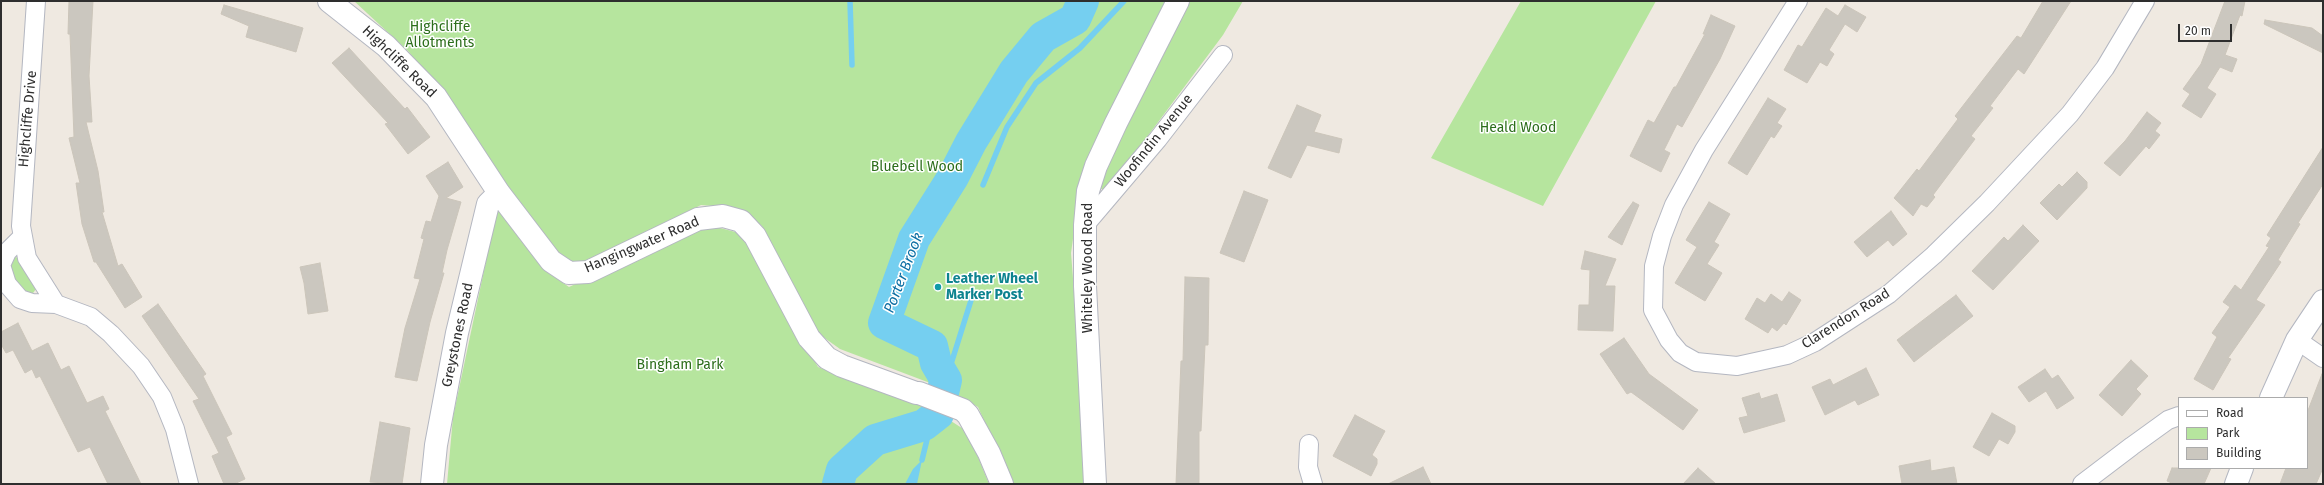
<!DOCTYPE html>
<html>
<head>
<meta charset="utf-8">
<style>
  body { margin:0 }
  #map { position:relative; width:2324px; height:485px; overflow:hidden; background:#efe9e1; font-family:"Fira Sans",sans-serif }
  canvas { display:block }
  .frame { position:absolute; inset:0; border:2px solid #2e2e2e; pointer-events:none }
  .legend { position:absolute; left:2178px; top:397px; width:130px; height:72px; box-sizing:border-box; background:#fff; border:1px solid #ababab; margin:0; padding:5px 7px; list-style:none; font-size:12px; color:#2e2e2e }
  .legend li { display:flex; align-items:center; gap:8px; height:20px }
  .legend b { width:20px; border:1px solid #ababab }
  .scale { position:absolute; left:2178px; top:24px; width:54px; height:18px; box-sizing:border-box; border:2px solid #2e2e2e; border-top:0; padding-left:5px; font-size:12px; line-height:14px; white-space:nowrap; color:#2e2e2e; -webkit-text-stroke:3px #fff; paint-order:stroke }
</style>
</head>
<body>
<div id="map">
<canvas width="2324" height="485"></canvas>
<div class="frame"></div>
<ul class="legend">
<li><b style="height:5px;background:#fff"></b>Road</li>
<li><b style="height:11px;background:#b6e59e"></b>Park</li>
<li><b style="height:11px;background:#cbc7bf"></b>Building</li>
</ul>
<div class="scale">20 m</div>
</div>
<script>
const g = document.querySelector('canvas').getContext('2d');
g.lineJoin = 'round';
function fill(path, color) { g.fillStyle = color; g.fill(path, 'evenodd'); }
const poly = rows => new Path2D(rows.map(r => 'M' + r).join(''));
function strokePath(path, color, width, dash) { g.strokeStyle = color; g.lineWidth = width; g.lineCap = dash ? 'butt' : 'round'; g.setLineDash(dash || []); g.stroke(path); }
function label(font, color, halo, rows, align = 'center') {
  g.font = font + ' "Fira Sans",sans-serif'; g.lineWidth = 3; g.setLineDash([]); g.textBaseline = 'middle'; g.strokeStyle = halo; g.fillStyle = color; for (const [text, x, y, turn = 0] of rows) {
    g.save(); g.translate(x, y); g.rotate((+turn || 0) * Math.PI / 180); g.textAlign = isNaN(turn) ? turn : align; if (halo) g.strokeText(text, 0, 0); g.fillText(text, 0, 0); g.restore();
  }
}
const green = poly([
  [354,1,1168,1,1081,182,1071,253,1084,417,1084,484,1012,484,978,407,946,389,840,349,819,334,762,226,737,208,701,205,583,264,565,260,550,251,443,93,408,51],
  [1188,1,1243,1,1223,35,1147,137,1104,190,1097,187,1122,125],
  [1521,1,1656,1,1543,206,1431,158],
  [497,209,543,269,569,287,705,224,743,234,818,367,937,412,968,432,989,484,447,484,453,417],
  [15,257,20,258,36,289,33,293,21,293,8,263]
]);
const water = poly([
  [922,460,917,484,905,484,913,469]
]);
const stream = poly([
  [850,1,852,65],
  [983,185,1007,127,1036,83,1080,48,1124,1],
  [946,380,973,294],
  [929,392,936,363],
  [901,432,924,412,927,401],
  [922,460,932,419]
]);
const river = poly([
  [838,484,842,470,875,440,924,425,938,414,946,380,936,363,932,346,884,323,914,239,953,177,971,142,1014,72,1043,37,1075,19,1083,1]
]);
const building = poly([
  [69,1,93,1,89,76,92,122,86,122,98,171,104,212,102,212,118,266,122,264,142,297,125,308,96,262,94,262,82,224,76,183,80,183,69,138,74,137,70,34,68,34,69,1],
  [2043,1,2071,1,2024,74,2018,69,1990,106,1993,108,1971,136,1975,139,1933,195,1935,197,1927,207,1921,204,1913,216,1894,198,1917,169,1919,171,1958,119,1955,116,2017,36,2021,38,2043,1],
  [2225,1,2245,1,2242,16,2240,15,2225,55,2237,59,2232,72,2220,67,2207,88,2216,94,2201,118,2182,106,2190,94,2183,89,2201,64,2225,1],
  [224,5,303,28,296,52,246,37,249,26,221,14,224,5],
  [1845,5,1866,17,1857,32,1845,24,1829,50,1834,54,1827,66,1820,62,1807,83,1784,70,1798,45,1802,47,1826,8,1838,16,1845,5],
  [1711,15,1735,26,1720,59,1682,127,1677,124,1664,150,1670,153,1661,172,1630,156,1648,120,1654,123,1674,87,1676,87,1705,34,1703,34,1711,15],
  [2265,20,2312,28,2323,36,2323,53,2264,24,2265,20],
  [349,48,405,109,407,107,430,137,408,154,385,124,388,123,332,63,349,48],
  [1768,98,1786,109,1777,123,1782,126,1774,138,1771,136,1747,175,1728,163,1768,98],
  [1297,105,1321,115,1314,132,1342,139,1339,153,1307,145,1291,178,1268,168,1297,105],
  [2147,112,2161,123,2155,131,2160,135,2149,149,2146,146,2120,176,2104,163,2125,141,2147,112],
  [2323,147,2323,184,2298,223,2300,224,2278,260,2281,262,2256,300,2265,305,2228,358,2231,359,2213,390,2194,379,2217,337,2212,333,2230,307,2223,302,2235,285,2241,290,2269,247,2266,246,2271,238,2267,235,2323,147],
  [448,162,463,187,446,198,461,202,447,250,442,273,444,273,430,322,417,381,395,377,405,328,420,279,414,278,424,239,421,238,426,221,431,222,439,196,426,176,448,162],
  [2077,172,2087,182,2087,188,2057,220,2040,203,2059,184,2062,187,2077,172],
  [1244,191,1268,200,1244,262,1220,253,1244,191],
  [1633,202,1639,205,1622,245,1608,237,1633,202],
  [1709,202,1730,214,1714,242,1719,245,1707,264,1722,273,1705,301,1675,283,1697,247,1686,240,1709,202],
  [1891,211,1907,234,1893,246,1888,240,1867,257,1854,242,1891,211],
  [2023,225,2039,241,1993,290,1972,271,2004,237,2008,241,2023,225],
  [1585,251,1616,259,1605,286,1615,286,1613,331,1578,330,1579,305,1589,305,1590,270,1581,269,1585,251],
  [320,263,328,311,308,314,304,283,300,267,320,263],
  [1185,277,1209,278,1208,345,1205,345,1201,431,1199,431,1199,484,1176,484,1181,361,1183,361,1185,277],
  [1789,292,1801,300,1786,325,1784,323,1777,331,1772,327,1768,333,1745,319,1757,298,1765,303,1771,294,1782,302,1789,292],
  [1956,295,1973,316,1914,362,1897,340,1956,295],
  [158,304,206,374,203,376,232,434,226,437,245,479,234,484,224,484,212,456,219,453,193,401,199,399,142,316,158,304],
  [18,323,32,351,48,343,61,370,69,366,87,403,103,396,109,409,105,411,141,484,108,484,90,447,78,452,40,376,36,378,32,369,25,373,13,350,6,353,1,344,1,332,18,323],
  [1624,338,1649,374,1698,410,1683,430,1631,392,1627,394,1600,354,1624,338],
  [2131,360,2148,376,2136,389,2141,394,2122,416,2099,395,2131,360],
  [1866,368,1879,395,1858,405,1855,400,1825,415,1812,387,1830,379,1833,385,1866,368],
  [2045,369,2052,379,2058,375,2074,398,2057,409,2046,391,2029,402,2018,387,2045,369],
  [2322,374,2323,468,2316,484,2280,484,2286,468,2307,468,2307,413,2322,374],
  [1759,393,1761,399,1777,394,1785,421,1744,433,1739,418,1748,416,1742,398,1759,393],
  [1992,413,2015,426,2015,432,2008,444,1999,439,1989,456,1973,447,1992,413],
  [1355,415,1385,431,1372,455,1377,459,1377,464,1371,476,1333,456,1355,415],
  [380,422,410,428,402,484,370,482,380,422],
  [1930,460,1931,471,1954,467,1957,484,1902,484,1899,466,1930,460],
  [1423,467,1431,484,1388,484,1423,467],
  [1698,468,1716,484,1683,484,1698,468],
  [2172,468,2211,468,2204,484,2174,484,2167,481,2172,468]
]);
const minor = poly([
  [36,1,21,226,27,258,56,304,91,317,111,334,141,366,162,397,175,429,189,484],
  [1798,1,1704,150,1674,205,1662,236,1654,266,1653,310,1669,340,1680,353,1696,362,1737,366,1787,355,1815,342,1889,294,1934,255,1987,203,2070,114,2105,68,2145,1],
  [1085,225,1158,139,1223,55],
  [22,237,7,252,1,265,7,284,20,299,32,303,56,304],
  [2297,340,2323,358],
  [1309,444,1308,467,1313,484],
  [2082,484,2132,446,2168,420,2179,416]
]);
const tertiary = poly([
  [329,1,386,46,436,97,499,193,551,261,569,273,588,272,698,219,723,216,741,221,755,236,809,338,827,358,842,366,916,393],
  [919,393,963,410,968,415,989,453,1002,484],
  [2271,398,2297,340,2323,301],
  [432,484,436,445,457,333,488,204,499,193],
  [1095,484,1085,286,1085,225,1088,191,1096,166,1116,123,1178,1],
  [2236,484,2242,468]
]);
const markers = [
  [938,287,4,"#0f9aa8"]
];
const parkNames = [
  ["Highcliffe",440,27],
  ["Allotments",440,43],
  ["Heald Wood",1518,128],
  ["Bluebell Wood",917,167],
  ["Bingham Park",680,365]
];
const streetNames = [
  ["Highcliffe Road",399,62,44],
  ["Highcliffe Drive",28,119,-85],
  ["Woofindin Avenue",1154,141,-51],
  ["Hangingwater Road",642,245,-23],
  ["Whiteley Wood Road",1088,268,-90],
  ["Clarendon Road",1846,319,-32],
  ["Greystones Road",458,335,-78]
];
const cultureNames = [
  ["Leather Wheel",946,279],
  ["Marker Post",946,295]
];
const waterNames = [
  ["Porter Brook",904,273,-69]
];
fill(green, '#b6e59e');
fill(water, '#75cff0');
strokePath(stream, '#75cff0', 5.5);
strokePath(river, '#75cff0', 32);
fill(building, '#cbc7bf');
strokePath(building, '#cbc5ba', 1);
strokePath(minor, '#b4b7c1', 20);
strokePath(tertiary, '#b4b7c1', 24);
strokePath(minor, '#fff', 18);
strokePath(tertiary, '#fff', 22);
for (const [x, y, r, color] of markers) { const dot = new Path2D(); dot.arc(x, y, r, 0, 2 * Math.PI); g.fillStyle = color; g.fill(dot); strokePath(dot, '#fff', 1.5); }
label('14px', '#2c6e1b', '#fff', parkNames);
label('14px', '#2e2e2e', '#fff', streetNames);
label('bold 14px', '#0d838f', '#fff', cultureNames, 'left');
label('italic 15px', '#0d6fa3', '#fff', waterNames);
</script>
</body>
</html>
